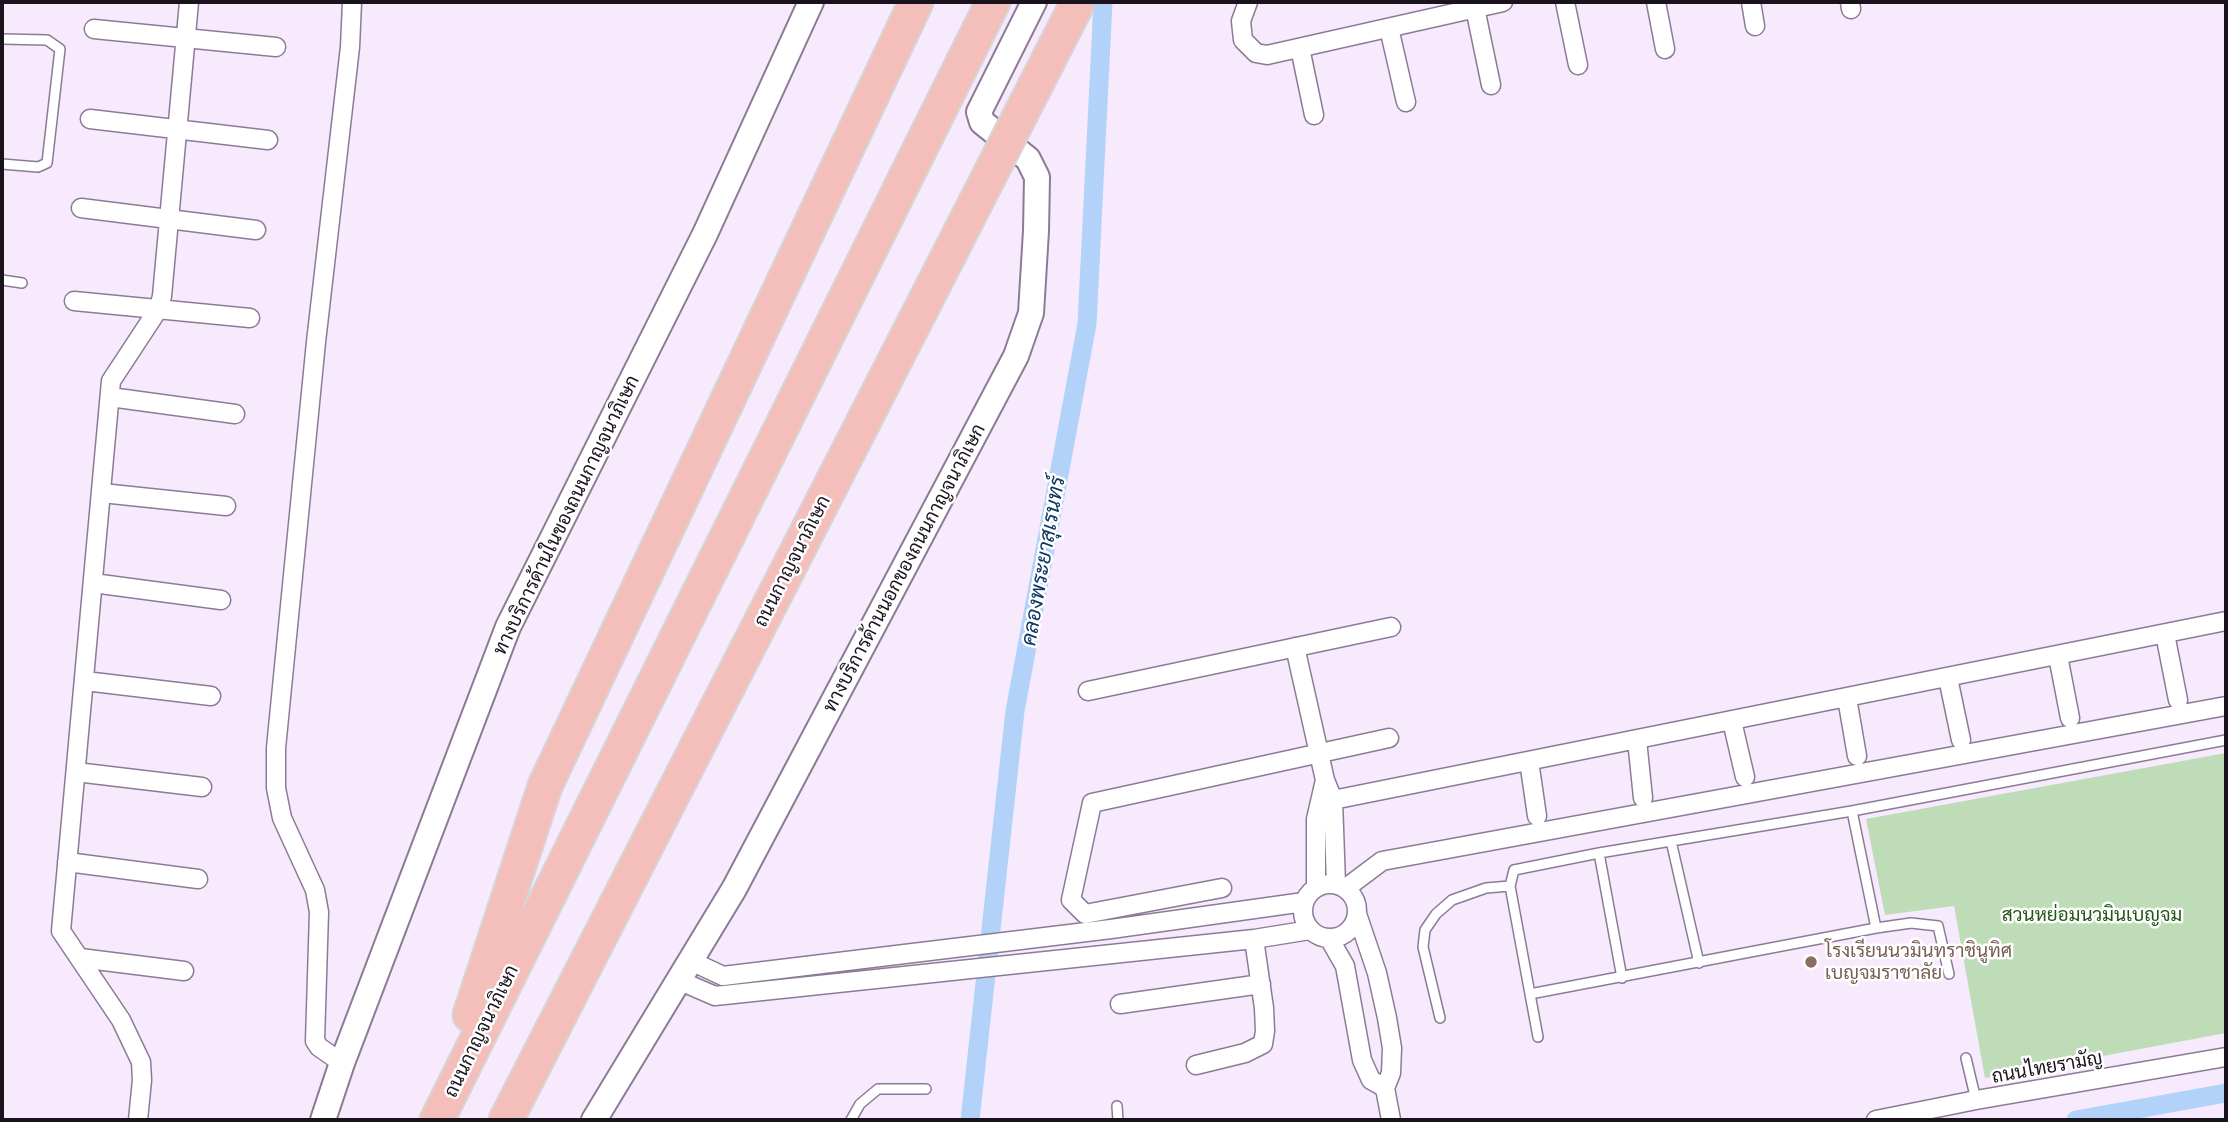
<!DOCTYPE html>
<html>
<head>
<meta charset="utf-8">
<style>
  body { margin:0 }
  #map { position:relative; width:2228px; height:1122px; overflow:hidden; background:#f6eafc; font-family:Ubuntu,sans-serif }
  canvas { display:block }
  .frame { position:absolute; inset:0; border:4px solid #1a131d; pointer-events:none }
</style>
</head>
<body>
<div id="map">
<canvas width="2228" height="1122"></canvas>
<div class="frame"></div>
</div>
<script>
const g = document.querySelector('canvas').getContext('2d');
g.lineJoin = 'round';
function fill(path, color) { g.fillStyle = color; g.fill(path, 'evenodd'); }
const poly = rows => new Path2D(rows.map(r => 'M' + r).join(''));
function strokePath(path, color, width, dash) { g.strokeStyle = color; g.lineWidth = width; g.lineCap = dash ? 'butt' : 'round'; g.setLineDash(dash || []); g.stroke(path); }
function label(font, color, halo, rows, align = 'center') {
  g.font = font + ' Ubuntu,Sarabun,sans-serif'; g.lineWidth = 5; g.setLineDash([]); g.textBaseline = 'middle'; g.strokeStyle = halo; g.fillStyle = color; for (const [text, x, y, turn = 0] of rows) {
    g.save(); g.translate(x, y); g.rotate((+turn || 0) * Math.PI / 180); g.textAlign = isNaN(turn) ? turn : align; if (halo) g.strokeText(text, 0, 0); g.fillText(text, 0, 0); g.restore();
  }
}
const green = poly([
  [2226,753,2226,1033,1985,1078,1954,906,1885,915,1866,819]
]);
const canal = poly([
  [970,1120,1015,711,1087,324,1103,2],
  [2076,1120,2226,1093]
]);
const lane = poly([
  [2,39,47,40,60,49,47,163,38,167,2,164],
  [2,280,22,283],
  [1852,811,1876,928,1530,994,1510,886,1514,870,1599,853,1852,811,2226,740],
  [1671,841,1699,963],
  [1599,853,1622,978],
  [1876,928,1911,923,1938,926,1949,974],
  [1530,994,1538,1037],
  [1440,1018,1423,947,1425,930,1436,914,1452,900,1486,888,1510,886],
  [1966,1058,1976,1100],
  [1117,1106,1118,1120],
  [851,1120,860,1104,878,1089,926,1089]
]);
const street = poly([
  [1248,2,1241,21,1243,40,1256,53,1267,55,1503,2],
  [1565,2,1578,65],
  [1656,2,1665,49],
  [1751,2,1755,26],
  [1850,2,1851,9],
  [1475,8,1491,85],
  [1389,28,1406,102],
  [94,29,276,47],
  [1300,48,1314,115],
  [90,119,268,140],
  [81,208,256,230],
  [74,301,250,318],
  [110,397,235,414],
  [102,493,226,506],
  [93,583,221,600],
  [2165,634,2178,700],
  [1295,647,1325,780,1333,800,1336,884],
  [2058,656,2070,718],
  [1948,678,1961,740],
  [85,681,211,696],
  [1088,691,1391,627],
  [1847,698,1857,756],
  [1732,721,1745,777],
  [1637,740,1643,798],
  [1529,761,1537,816],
  [76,772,202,787],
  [1333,800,2226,621],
  [67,862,198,879],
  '1303 911a27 27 0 1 1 54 0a27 27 0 1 1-54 0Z',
  [1316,887,1316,819,1325,780],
  [1222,888,1085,914,1071,900,1092,803,1389,738],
  [1346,888,1382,861,2226,706],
  [1357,914,1377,973,1387,1018,1392,1048,1391,1073,1385,1088,1391,1120],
  [1329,938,1345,966,1362,1060,1371,1080,1385,1088],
  [80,958,184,971],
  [691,961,723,976,1111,929,1304,902],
  [678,980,715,996,1254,939,1310,930],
  [1120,1004,1261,984],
  [342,1063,319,1047,315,1041,319,912,315,890,282,818,276,788,276,748,316,342,350,47,352,2],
  [1196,1065,1245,1053,1263,1044,1265,1031,1264,1008,1254,939],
  [138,1120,142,1080,141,1062,121,1020,61,931,111,381,159,308,162,296,189,2],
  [1876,1120,1976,1100,2226,1057]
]);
const secondary = poly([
  [323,1120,342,1063,508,627,705,234,811,2],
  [594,1120,734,889,1016,356,1031,313,1036,231,1037,177,1028,159,982,122,979,112,1034,2]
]);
const highway = poly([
  [470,1015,545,786,916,2],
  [437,1120,993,2],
  [506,1120,933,286]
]);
const highwayBridge = poly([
  [933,286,1078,2]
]);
const markers = [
  [1811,962,7,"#8d6e63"]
];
const streetNames = [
  ["ทางบริการด้านในของถนนกาญจนาภิเษก",566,515,-64],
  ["ถนนกาญจนาภิเษก",792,561,-63],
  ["ทางบริการด้านนอกของถนนกาญจนาภิเษก",904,568,-62],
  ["ถนนกาญจนาภิเษก",481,1031,-64],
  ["ถนนไทยรามัญ",2047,1067,-10]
];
const parkNames = [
  ["สวนหย่อมนวมินเบญจม",2092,915]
];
const educationNames = [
  ["โรงเรียนนวมินทราชินูทิศ",1825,951],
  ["เบญจมราชาลัย",1825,973]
];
const waterNames = [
  ["คลองพระยาสุเรนทร์",1043,561,-80]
];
fill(green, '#bedcb8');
strokePath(canal, '#b2d2fa', 19);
strokePath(lane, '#8d7b96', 12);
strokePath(street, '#8d7b96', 21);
strokePath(secondary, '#8d7b96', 28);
strokePath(highway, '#d6d5d6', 37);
strokePath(lane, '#fff', 9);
strokePath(street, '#fff', 18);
strokePath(secondary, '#fff', 24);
strokePath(highway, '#f4bfbb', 33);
strokePath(highwayBridge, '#d6d5d6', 37, []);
strokePath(highwayBridge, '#f4bfbb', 33);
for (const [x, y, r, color] of markers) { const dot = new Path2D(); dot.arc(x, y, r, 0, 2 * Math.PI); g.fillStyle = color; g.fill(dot); strokePath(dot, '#fff', 2.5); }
label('19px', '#1a131d', '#fff', streetNames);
label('19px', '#225716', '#fff', parkNames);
label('19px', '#785e54', '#fff', educationNames, 'left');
label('italic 21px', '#0d3662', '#fff', waterNames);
</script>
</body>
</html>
